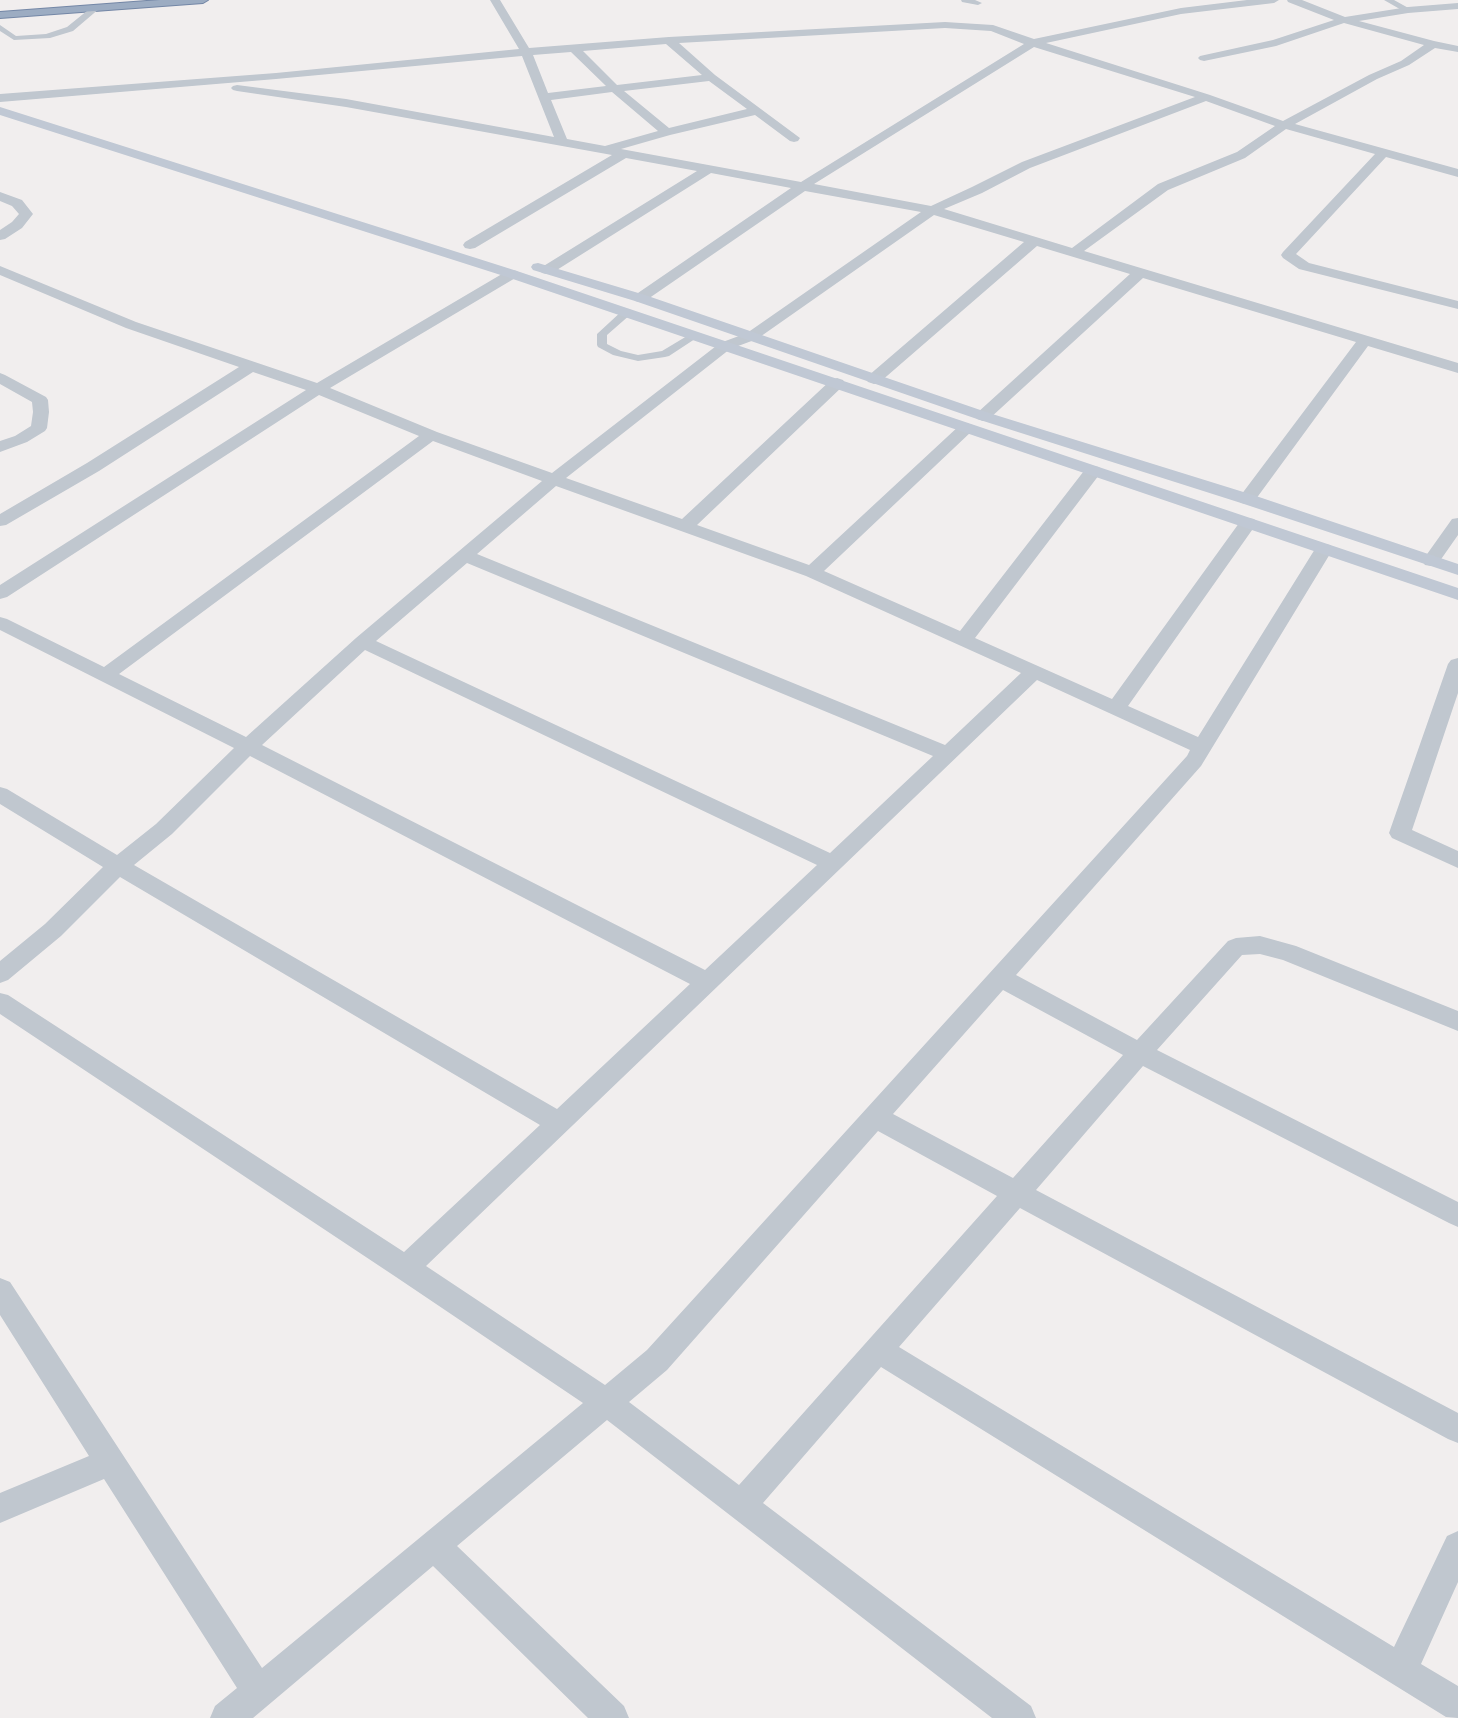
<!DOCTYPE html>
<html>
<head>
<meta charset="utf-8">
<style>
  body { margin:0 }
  canvas { display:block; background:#f1eeee }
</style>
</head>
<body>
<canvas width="1458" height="1718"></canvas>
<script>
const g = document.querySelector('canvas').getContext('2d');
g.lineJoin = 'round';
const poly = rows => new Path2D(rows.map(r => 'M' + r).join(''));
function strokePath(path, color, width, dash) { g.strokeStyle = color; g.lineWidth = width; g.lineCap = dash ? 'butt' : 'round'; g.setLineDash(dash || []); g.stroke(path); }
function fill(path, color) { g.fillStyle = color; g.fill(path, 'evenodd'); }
const service = poly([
  [961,0,975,0,982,3,978,5,962,2,961,0],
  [1384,0,1394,0,1412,10,1408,12,1405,12,1384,0],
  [93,6,99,6,100,8,73,31,50,38,14,40,0,31,0,25,16,36,46,34,67,27,93,6],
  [627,309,631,310,632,312,631,314,607,335,607,344,621,351,638,355,662,351,692,333,700,333,701,335,669,356,665,357,638,361,613,355,598,347,597,345,597,334,623,310,627,309]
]);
const minor = poly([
  [490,0,500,0,529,48,669,37,945,22,993,25,1034,39,1181,8,1247,0,1279,0,1274,3,1181,14,1046,43,1210,95,1283,121,1369,75,1401,61,1424,45,1344,23,1276,46,1204,61,1200,60,1198,58,1200,56,1273,40,1334,20,1288,2,1287,0,1302,0,1345,17,1408,7,1458,3,1458,9,1408,13,1359,21,1434,41,1458,46,1458,52,1435,48,1409,65,1377,79,1295,124,1458,169,1458,177,1386,157,1296,254,1309,263,1458,301,1458,309,1299,269,1283,258,1281,255,1283,252,1375,154,1286,129,1245,158,1168,190,1084,251,1458,363,1458,373,1368,346,1253,503,1247,504,1241,503,1238,499,1356,342,1143,278,989,419,983,421,977,419,975,416,977,413,1130,274,1037,246,880,382,874,384,868,382,866,379,868,376,1024,242,934,215,757,339,730,349,566,478,682,519,831,380,837,378,843,380,845,383,843,386,697,525,809,565,960,425,966,423,972,425,974,428,972,431,824,571,960,631,1087,467,1093,466,1099,467,1101,471,1099,475,975,638,1112,699,1242,519,1248,518,1254,519,1257,523,1128,706,1198,737,1315,549,1318,545,1324,544,1330,545,1333,549,1201,766,1016,975,1137,1040,1228,941,1236,938,1260,936,1296,946,1458,1011,1458,1031,1283,960,1260,954,1242,955,1157,1050,1458,1202,1458,1227,1449,1223,1143,1066,1036,1190,1458,1413,1458,1443,1448,1439,1020,1208,899,1347,1394,1647,1447,1536,1458,1531,1458,1582,1421,1664,1458,1686,1458,1718,1446,1717,881,1367,763,1503,1031,1706,1036,1718,992,1718,607,1420,457,1546,624,1706,629,1718,588,1718,433,1566,253,1718,210,1718,215,1706,237,1688,104,1479,0,1523,0,1493,89,1456,0,1315,0,1278,10,1282,262,1668,583,1403,396,1277,0,1014,0,993,8,995,404,1252,540,1125,120,877,61,936,8,980,0,983,0,961,45,924,103,867,0,804,0,787,7,789,117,855,156,824,234,748,0,630,0,617,7,619,104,667,419,436,319,395,7,597,0,599,0,585,306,390,253,372,99,471,6,525,0,526,0,514,87,463,239,367,126,328,0,275,0,266,136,322,317,383,507,271,512,270,517,271,519,274,517,277,330,388,437,432,552,473,720,343,747,333,921,212,805,191,645,301,640,302,635,301,633,298,635,295,791,188,711,173,552,273,547,274,542,273,540,270,542,267,697,171,626,158,475,248,470,249,465,248,463,245,465,242,612,155,346,107,237,91,233,90,231,88,233,86,237,85,346,99,554,137,522,56,276,79,0,102,0,94,276,73,519,49,490,0],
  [945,28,991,31,1024,44,801,182,621,149,670,135,755,115,790,141,794,142,798,141,800,138,715,75,679,43,945,28],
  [666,44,702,75,617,85,583,51,666,44],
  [1034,47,1195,97,1022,162,972,187,931,206,814,184,1034,47],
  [571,52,606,86,548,93,533,55,571,52],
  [709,81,747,109,669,128,624,91,709,81],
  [612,92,658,131,605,146,567,139,551,100,612,92],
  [1206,101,1275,126,1237,152,1158,184,1072,248,944,209,982,193,1030,168,1206,101],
  [433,441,542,481,356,638,246,737,119,674,433,441],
  [556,486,806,576,1021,673,945,745,477,554,556,486],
  [467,563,933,756,830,853,376,641,467,563],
  [365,650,817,865,705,970,262,745,365,650],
  [1037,680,1190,750,1187,756,647,1350,605,1385,426,1266,1037,680],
  [250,756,690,984,557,1109,134,865,172,834,250,756],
  [1003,990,1123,1055,1013,1178,893,1114,1003,990],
  [878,1131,997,1196,739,1485,629,1402,667,1370,878,1131],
  [0,192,22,200,33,214,22,228,5,239,0,240,0,230,12,222,19,214,12,206,0,201,0,192],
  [0,373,5,375,46,397,48,400,49,412,47,428,45,431,27,442,0,452,0,441,15,436,31,426,33,412,32,402,0,384,0,373],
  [1458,518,1458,535,1437,565,1431,566,1425,565,1422,561,1425,557,1452,519,1458,518],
  [1458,658,1458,693,1412,830,1458,851,1458,868,1392,838,1389,833,1448,664,1451,660,1458,658]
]);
const secondary = poly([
  [0,107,517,271,1458,588,1458,600,507,277,0,115,0,107],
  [538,263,645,295,989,413,1253,495,1458,564,1458,575,1241,503,977,419,635,301,533,270,531,267,533,264,538,263]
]);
const trunk = poly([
  [160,0,208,0,203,3,0,18,0,12,160,0]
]);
strokePath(trunk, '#7487a6', 2);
fill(service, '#c0c7cf');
fill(minor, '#c0c7cf');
fill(secondary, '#c0c8d4');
fill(trunk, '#9cacc2');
</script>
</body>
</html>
